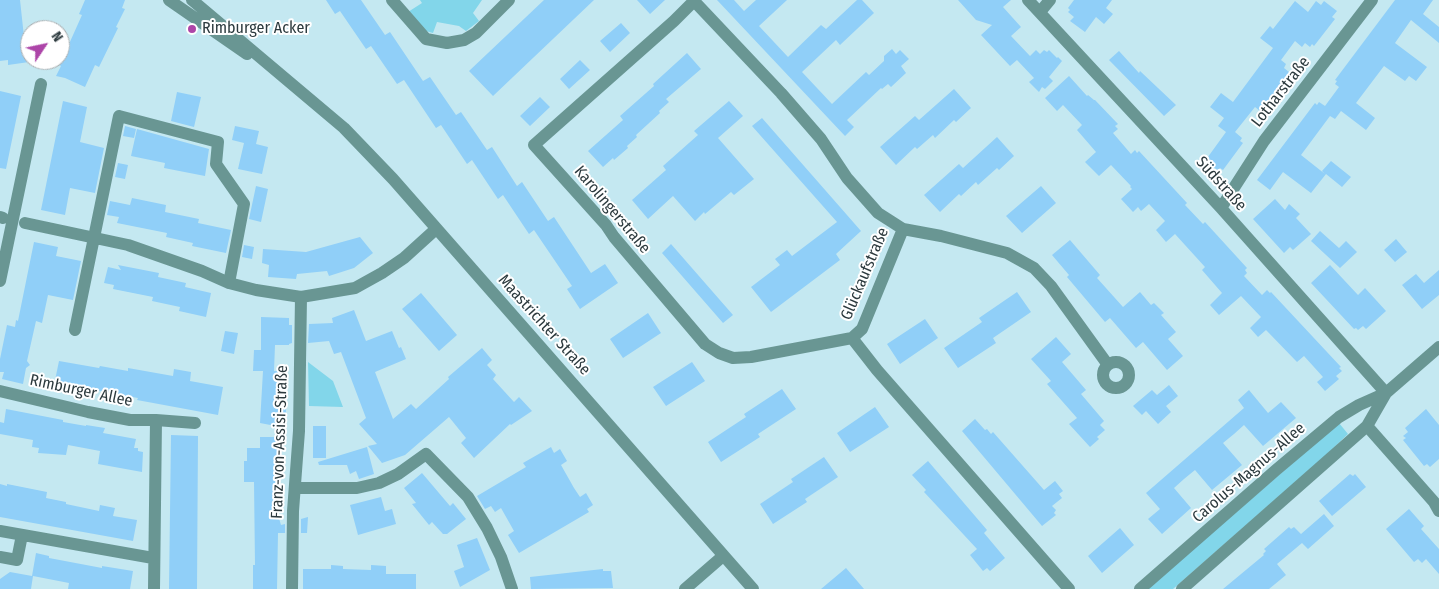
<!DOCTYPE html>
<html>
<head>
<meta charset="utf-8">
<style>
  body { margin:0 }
  #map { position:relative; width:1439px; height:589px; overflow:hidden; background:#c4e8f1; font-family:"Fira Sans Condensed",sans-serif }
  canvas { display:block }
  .north { position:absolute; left:20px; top:20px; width:50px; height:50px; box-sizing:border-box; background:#fff; border:1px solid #abb0b2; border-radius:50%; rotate:56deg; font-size:14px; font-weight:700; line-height:20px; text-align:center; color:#2c3a3e }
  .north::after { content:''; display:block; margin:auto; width:18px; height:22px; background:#ad45a8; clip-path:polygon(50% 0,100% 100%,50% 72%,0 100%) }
</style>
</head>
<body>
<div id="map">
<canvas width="1439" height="589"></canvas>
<div class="north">N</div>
</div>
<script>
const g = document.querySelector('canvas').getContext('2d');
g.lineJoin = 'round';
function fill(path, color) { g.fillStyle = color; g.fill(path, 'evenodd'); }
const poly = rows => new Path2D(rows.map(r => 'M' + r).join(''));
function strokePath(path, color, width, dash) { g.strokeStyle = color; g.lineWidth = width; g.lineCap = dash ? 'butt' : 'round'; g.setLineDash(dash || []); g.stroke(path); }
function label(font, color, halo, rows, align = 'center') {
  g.font = font + ' "Fira Sans Condensed",sans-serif'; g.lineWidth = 4; g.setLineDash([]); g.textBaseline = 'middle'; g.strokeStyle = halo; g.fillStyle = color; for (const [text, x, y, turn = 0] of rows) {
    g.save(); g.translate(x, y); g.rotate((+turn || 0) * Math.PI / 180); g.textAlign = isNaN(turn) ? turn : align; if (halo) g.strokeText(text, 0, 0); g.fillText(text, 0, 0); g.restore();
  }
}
const green = poly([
  [420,0,482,0,473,13,479,21,466,31,459,26,437,22,433,33,426,31,408,12,422,3],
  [308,362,333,381,343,407,309,406],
  [1339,423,1348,434,1326,455,1173,589,1147,589]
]);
const building = poly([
  [0,0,20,0,25,46,27,46,29,62,8,65,8,60,0,61],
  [85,0,125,0,122,8,125,9,116,27,118,28,99,67,95,65,85,87,65,78,56,76,61,66,56,63,57,60,60,60,60,54,65,43,69,44,82,15,79,14],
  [326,0,361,0,385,35,390,32,423,81,430,77,456,115,461,112,487,150,492,147,517,186,522,182,548,221,554,217,591,273,605,264,618,283,580,309,567,289,572,286,534,230,529,234,503,195,498,199,472,160,467,164,441,125,436,128,404,80,397,84,371,46,366,49,340,11,335,14],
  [544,0,594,0,493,96,469,71],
  [637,0,665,0,650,14],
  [717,0,734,0,744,11,756,0,787,0,759,26,788,57,821,25,826,29,857,0,862,0,874,13,840,45,836,40,802,72,832,104,866,72,869,75,884,61,884,56,892,49,896,54,900,50,909,59,901,66,906,73,891,87,888,84,882,89,881,88,847,120,854,127,845,136],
  [958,0,1011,0,1003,7,1021,27,1011,36,1030,56,1036,50,1040,54,1044,50,1047,52,1049,50,1057,58,1058,57,1062,61,1049,77,1053,81,1045,89,1042,87,1039,92,1029,82,1034,78,1017,60,1010,66,981,35,992,25,976,20],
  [1074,0,1112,0,1106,8,1113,14,1104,24,1096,17,1085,32,1070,21,1074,17,1068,12,1070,10,1068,8],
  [1395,0,1433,0,1423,14,1439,27,1439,43,1411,20,1395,43,1427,67,1416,81,1409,76,1405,81,1384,66,1356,103,1375,118,1366,130,1341,111,1335,119,1330,116,1301,155,1325,174,1322,171,1331,161,1351,177,1342,187,1326,174,1311,193,1283,172,1270,190,1257,180,1315,103,1317,105,1319,102,1325,106,1339,87,1335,84,1337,81,1335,80],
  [1295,1,1308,12,1316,1,1321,5,1324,1,1337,11,1332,17,1335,19,1314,46,1312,44,1310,47,1305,43,1302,47,1295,41,1281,60,1286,64,1284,68,1289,72,1287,75,1289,77,1265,110,1262,108,1260,111,1255,107,1235,132,1242,138,1240,141,1243,143,1223,170,1220,168,1219,171,1205,161,1226,132,1218,126,1224,118,1210,107,1221,93,1233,102,1273,48,1260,38,1270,26,1273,29],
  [621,23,630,33,610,52,600,41],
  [1119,51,1139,73,1140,71,1176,105,1164,116,1109,60],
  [687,53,701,69,666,99,669,102,659,111,660,113,636,135,637,137,627,146,628,148,614,160,613,158,603,167,588,151,623,120,620,116,654,86,653,84],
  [580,60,590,70,569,89,560,79],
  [1069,76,1087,96,1088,95,1094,100,1095,100,1118,124,1115,126,1118,129,1113,133,1131,154,1135,150,1137,153,1139,151,1187,203,1185,205,1203,224,1205,222,1247,268,1245,270,1247,273,1244,276,1262,295,1267,290,1270,293,1271,292,1341,367,1339,368,1342,371,1336,376,1339,379,1325,391,1317,382,1323,377,1304,356,1297,362,1266,330,1258,337,1250,328,1261,317,1241,296,1219,315,1210,305,1222,293,1202,270,1205,267,1175,234,1166,242,1156,230,1165,221,1149,204,1141,211,1138,207,1133,212,1121,199,1132,189,1130,187,1131,186,1111,165,1099,176,1085,162,1096,152,1077,130,1082,125,1063,105,1057,111,1045,98],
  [954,89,971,108,956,122,954,120,935,138,933,135,917,149,915,147,896,165,880,147,915,116,919,120],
  [0,91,21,96,6,169,0,168],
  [177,92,201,97,194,127,171,121],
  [540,97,550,107,530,126,520,116],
  [63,101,87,107,80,142,104,148,95,193,70,188,65,215,41,210],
  [729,101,743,116,718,138,754,179,734,195,731,192,705,214,704,212,695,221,673,196,648,219,632,200,666,170,663,166,698,135,694,131],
  [762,118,861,231,836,254,840,260,771,312,751,287,780,265,775,259,787,250,792,256,837,222,752,126],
  [125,126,136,129,134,138,123,136],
  [235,126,259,131,256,144,268,147,262,174,238,169,244,143,232,140],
  [137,129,209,149,205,176,164,168,165,163,131,156],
  [997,137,1014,156,999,170,997,168,978,185,976,182,961,196,959,194,940,212,924,195,959,164,963,168],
  [118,163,128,165,125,179,115,177],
  [256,186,268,189,261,222,249,219],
  [1041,186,1056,203,1022,233,1006,216],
  [132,198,166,205,165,212,199,219,198,223,231,230,226,253,192,246,193,243,166,237,167,233,117,223,119,217,107,215,110,201,130,205],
  [1275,199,1285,210,1289,204,1300,214,1296,218,1311,234,1293,250,1290,247,1284,253,1253,219],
  [1320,231,1339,248,1346,241,1357,252,1340,268,1311,241],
  [360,237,373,253,354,268,329,276,327,271,297,274,296,279,268,277,269,265,262,263,263,249,306,252],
  [1396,239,1407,252,1395,262,1384,250],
  [1070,240,1100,275,1097,278,1123,307,1140,292,1151,305,1154,303,1164,313,1161,315,1176,332,1168,339,1183,356,1167,370,1143,342,1136,348,1110,318,1105,322,1067,277,1069,275,1052,255],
  [34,242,58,247,56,256,81,261,73,300,48,295,42,323,36,321,27,361,30,365,26,368,23,384,2,379,4,372,0,372,0,359,7,325,15,327,16,320,18,321],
  [671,244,733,315,723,323,662,253],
  [244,245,254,247,252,259,242,257],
  [118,265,159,273,158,277,186,283,185,287,211,293,206,317,179,311,180,307,152,301,153,297,113,289,114,285,104,283,108,267,121,270],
  [1330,265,1358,295,1365,288,1386,311,1366,329,1363,326,1358,330,1356,328,1354,329,1311,283],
  [1439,270,1439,295,1422,309,1402,285,1416,274,1424,283],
  [1017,292,1031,312,993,338,996,343,958,368,944,348,982,322,979,318],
  [421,293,457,335,439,351,402,309],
  [354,310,366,341,392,331,399,348,401,347,406,359,375,372,393,419,411,404,416,409,449,379,448,377,482,348,492,360,487,365,496,375,493,379,514,402,519,397,532,411,511,425,510,424,474,458,461,443,466,438,449,417,405,455,382,463,368,446,377,444,359,424,366,418,341,352,334,354,329,341,308,343,309,324,333,323,332,318],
  [648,313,661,333,623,358,610,339],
  [261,317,289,318,289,325,292,325,292,343,289,344,289,345,275,345,274,371,286,371,286,428,260,423,263,371,253,371,254,350,261,350],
  [925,319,938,338,900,364,887,344],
  [225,331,238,333,234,354,221,351],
  [1056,337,1071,354,1062,362,1086,390,1081,394,1104,421,1100,425,1105,430,1097,437,1099,439,1090,447,1069,424,1077,418,1047,384,1051,381,1031,359],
  [59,361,99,368,100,366,128,371,128,368,173,376,174,369,191,372,190,381,223,387,218,415,137,400,138,398,110,393,96,390,96,393,54,385],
  [692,362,705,381,666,406,653,387],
  [1169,385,1178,396,1166,406,1171,412,1158,424,1146,411,1142,415,1133,406,1152,390,1157,395],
  [782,389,796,409,758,434,760,437,721,462,708,442,746,417,744,414],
  [1249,390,1268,413,1281,402,1296,418,1263,446,1244,425,1234,434,1223,443,1242,465,1212,490,1195,470,1184,479,1174,488,1191,508,1162,534,1148,519,1160,509,1146,493,1244,408,1238,400],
  [875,407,889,427,850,452,837,433],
  [6,409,63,420,63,422,86,426,86,425,105,428,103,433,136,439,134,448,138,448,138,451,143,452,142,472,98,464,100,451,68,445,66,455,38,453,39,448,32,447,33,440,0,434,0,422,4,423],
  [1426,409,1439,425,1439,459,1430,467,1427,464,1424,466,1403,440,1406,438,1403,436,1408,432,1405,428],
  [975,419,985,430,987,429,991,434,993,432,1044,490,1055,481,1063,491,1059,494,1062,498,1052,506,1056,510,1054,513,1056,515,1042,526,962,431],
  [313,426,326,426,326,458,313,458],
  [171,435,198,436,197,589,169,589],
  [260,437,278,437,277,472,275,472,275,505,281,525,285,524,285,533,278,533,277,589,253,589,253,565,255,565,254,482,244,482,244,461,247,461,247,448,260,448],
  [367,447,374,474,359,479,356,471,350,474,347,465,319,465,318,462],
  [551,447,554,453,560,449,567,461,561,465,574,488,580,497,586,493,593,505,587,509,589,512,519,553,508,535,514,531,501,508,495,512,491,506,485,509,477,496,526,467,523,463],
  [824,457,838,477,805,499,807,502,773,524,760,504,793,482,791,479],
  [928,461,987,530,984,533,1005,558,990,571,987,568,983,571,970,555,977,549,924,492,926,490,912,475],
  [422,473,450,506,453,503,466,519,447,534,443,534,432,522,429,525,412,504,416,503,404,488],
  [1350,474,1353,476,1355,474,1366,487,1332,516,1319,501],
  [0,484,7,486,7,484,47,492,46,498,66,502,66,504,99,511,100,505,115,508,113,516,137,520,133,541,0,517],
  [381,497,385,511,392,509,396,524,358,535,350,505],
  [1409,509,1424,526,1421,529,1439,549,1439,574,1426,559,1422,563,1418,559,1414,562,1386,529],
  [1324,514,1334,526,1308,549,1302,543,1277,564,1286,575,1269,589,1223,589,1264,555,1263,554,1266,551,1264,549,1289,527,1291,529,1294,527,1301,534],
  [308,517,307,533,301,533,301,519],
  [1120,528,1134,545,1102,573,1088,556],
  [477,538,490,570,460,587,454,571,464,567,457,545],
  [36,553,49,556,49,558,102,568,102,566,133,571,130,589,68,589,69,583,33,576,31,589,0,589,0,579,10,572,32,576],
  [331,565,343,566,343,569,371,570,371,565,386,566,386,574,416,574,416,589,303,589,303,569,331,569],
  [846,568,864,589,821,589],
  [603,569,603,571,611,571,613,588,531,589,530,577]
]);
const minor = poly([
  [169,0,247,54],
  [192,0,344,128,393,179,753,589],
  [392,0,426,39,447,43,464,40,476,33,509,0],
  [1028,0,1221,208,1386,393],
  [694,1,781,93,821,139,847,178,878,213,903,229,862,329,852,338,751,357,733,358,719,353,705,344,614,237,606,225,534,145,674,21,694,1],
  [1040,12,1050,0],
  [1221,208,1264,141,1372,0],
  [0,217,3,218],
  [25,223,128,245,202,271,229,283,256,290,301,297,355,288,382,273,404,258,436,229],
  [903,229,941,236,1007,253,1034,268,1051,286,1108,365],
  [0,281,41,84],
  [75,330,119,116,218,142,216,164,244,204,229,283],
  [852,338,877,370,1069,589],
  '1103 375a13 13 0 1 1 26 0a13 13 0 1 1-26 0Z',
  [0,391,88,412,130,420,156,420,195,423],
  [1367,426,1434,502,1439,511],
  [296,488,357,488,379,483,398,474,426,454,468,497,487,528,501,557,512,589],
  [0,531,153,558],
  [0,557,17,560,22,535],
  [154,589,156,420],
  [292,589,293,511,299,431,301,297],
  [685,589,723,556],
  [1140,589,1276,470,1339,417,1359,405,1386,393,1439,347],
  [1182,589,1367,426,1386,393]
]);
const markers = [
  [192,29,5,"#ad45a8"]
];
const poiNames = [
  ["Rimburger Acker",202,29]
];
const streetNames = [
  ["Lotharstraße",1281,92,-52],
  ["Südstraße",1221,184,48],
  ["Karolingerstraße",612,210,50],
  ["Glückaufstraße",865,274,-67],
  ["Maastrichter Straße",544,325,48],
  ["Rimburger Allee",81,391,12],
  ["Franz-von-Assisi-Straße",280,442,-88],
  ["Carolus-Magnus-Allee",1249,473,-41]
];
fill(green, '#82d6ea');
fill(building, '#90cff8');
strokePath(minor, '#699693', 12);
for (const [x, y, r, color] of markers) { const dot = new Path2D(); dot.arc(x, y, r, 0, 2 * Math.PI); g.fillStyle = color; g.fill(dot); strokePath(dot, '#fff', 2); }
label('16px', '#2c3a3e', '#fff', poiNames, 'left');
label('16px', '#2c3a3e', '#fff', streetNames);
</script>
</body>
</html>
